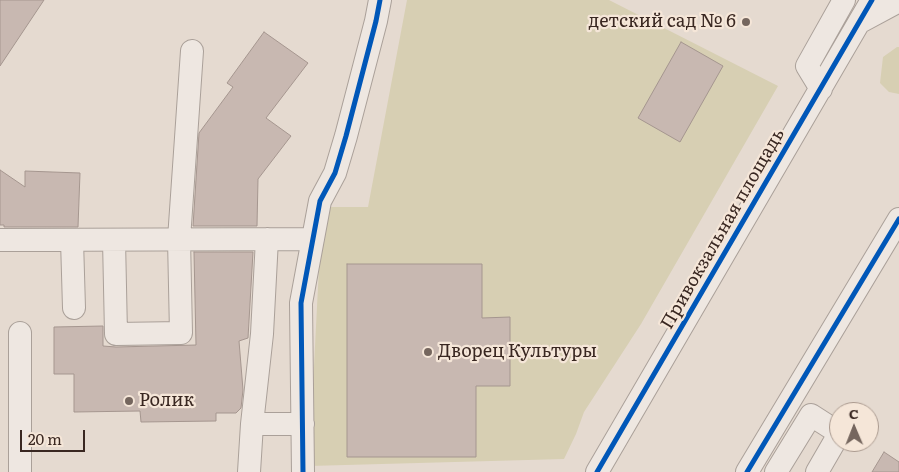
<!DOCTYPE html>
<html>
<head>
<meta charset="utf-8">
<style>
  body { margin:0 }
  #map { position:relative; width:899px; height:472px; overflow:hidden; background:#e5dad0; font-family:Literata,serif }
  canvas { display:block }
  .north { position:absolute; left:829px; top:402px; width:50px; height:50px; box-sizing:border-box; background:#f5e6d8; border:1px solid #aa9a8f; border-radius:50%; rotate:359deg; font-size:14px; font-weight:700; line-height:20px; text-align:center; color:#392721 }
  .north::after { content:''; display:block; margin:auto; width:18px; height:22px; background:#75665e; clip-path:polygon(50% 0,100% 100%,50% 72%,0 100%) }
  .scale { position:absolute; left:20px; top:430px; width:65px; height:22px; box-sizing:border-box; border:2px solid #392721; border-top:0; padding-left:6px; font-size:15px; line-height:18px; white-space:nowrap; color:#392721; -webkit-text-stroke:4px #f5e6d8; paint-order:stroke }
</style>
</head>
<body>
<div id="map">
<canvas width="899" height="472"></canvas>
<div class="north">С</div>
<div class="scale">20 m</div>
</div>
<script>
const g = document.querySelector('canvas').getContext('2d');
g.lineJoin = 'round';
function fill(path, color) { g.fillStyle = color; g.fill(path, 'evenodd'); }
const poly = rows => new Path2D(rows.map(r => 'M' + r).join(''));
function strokePath(path, color, width, dash) { g.strokeStyle = color; g.lineWidth = width; g.lineCap = dash ? 'butt' : 'round'; g.setLineDash(dash || []); g.stroke(path); }
function label(font, color, halo, rows, align = 'center') {
  g.font = font + ' Literata,serif'; g.lineWidth = 4.5; g.setLineDash([]); g.textBaseline = 'middle'; g.strokeStyle = halo; g.fillStyle = color; for (const [text, x, y, turn = 0] of rows) {
    g.save(); g.translate(x, y); g.rotate((+turn || 0) * Math.PI / 180); g.textAlign = isNaN(turn) ? turn : align; if (halo) g.strokeText(text, 0, 0); g.fillText(text, 0, 0); g.restore();
  }
}
const green = poly([
  [407,0,609,0,778,86,641,324,584,412,576,434,564,459,309,466,322,207,368,207],
  [897,47,899,47,899,94,889,92,880,83,883,57]
]);
const building = poly([
  [0,0,44,0,0,66,0,0],
  [264,32,308,63,266,118,291,136,258,179,257,226,193,226,199,133,233,87,227,83,264,32],
  [681,42,723,66,680,142,638,118,681,42],
  [0,170,25,187,25,171,80,173,78,227,4,227,4,225,0,225,0,170],
  [194,252,253,252,248,338,239,341,243,390,241,408,236,413,216,413,216,421,141,422,140,411,74,412,74,374,54,374,54,327,103,326,103,346,116,347,196,345,194,252],
  [347,264,482,264,482,318,510,317,510,386,476,386,476,457,347,457,347,264],
  [884,452,899,462,899,472,872,472,884,452]
]);
const minor = poly([
  [860,22,899,1],
  [821,89,807,66,844,0],
  [267,239,262,334,252,424,303,424],
  [0,240,313,239],
  [72,240,74,308],
  [114,240,116,334,181,333,179,239,192,51],
  [20,333,20,472],
  [249,472,252,424],
  [303,472,301,303,320,201,335,173,346,136,376,21,380,0],
  [597,472,872,0],
  [747,472,899,219],
  [776,472,811,415,839,433],
  [817,472,839,434]
]);
const cycleway = poly([
  [303,472,301,303,320,201,335,173,346,136,376,21,380,0],
  [597,472,872,0],
  [747,472,899,219]
]);
const markers = [
  [746,22,5,"#75665e"],
  [428,352,5,"#75665e"],
  [129,401,5,"#75665e"]
];
const poiNames = [
  ["детский сад № 6",736,22,"right"],
  ["Дворец Культуры",438,352],
  ["Ролик",139,401]
];
const streetNames = [
  ["Привокзальная площадь",723,229,-60]
];
fill(green, '#d7cfb3');
fill(building, '#c8b8b1');
strokePath(building, '#a5968f', 1);
strokePath(minor, '#aaa099', 24);
strokePath(minor, '#eee7e1', 22);
strokePath(cycleway, '#0057b8', 5);
for (const [x, y, r, color] of markers) { const dot = new Path2D(); dot.arc(x, y, r, 0, 2 * Math.PI); g.fillStyle = color; g.fill(dot); strokePath(dot, '#f5e6d8', 2); }
label('18px', '#392721', '#f5e6d8', poiNames, 'left');
label('18px', '#392721', '#f5e6d8', streetNames);
</script>
</body>
</html>
